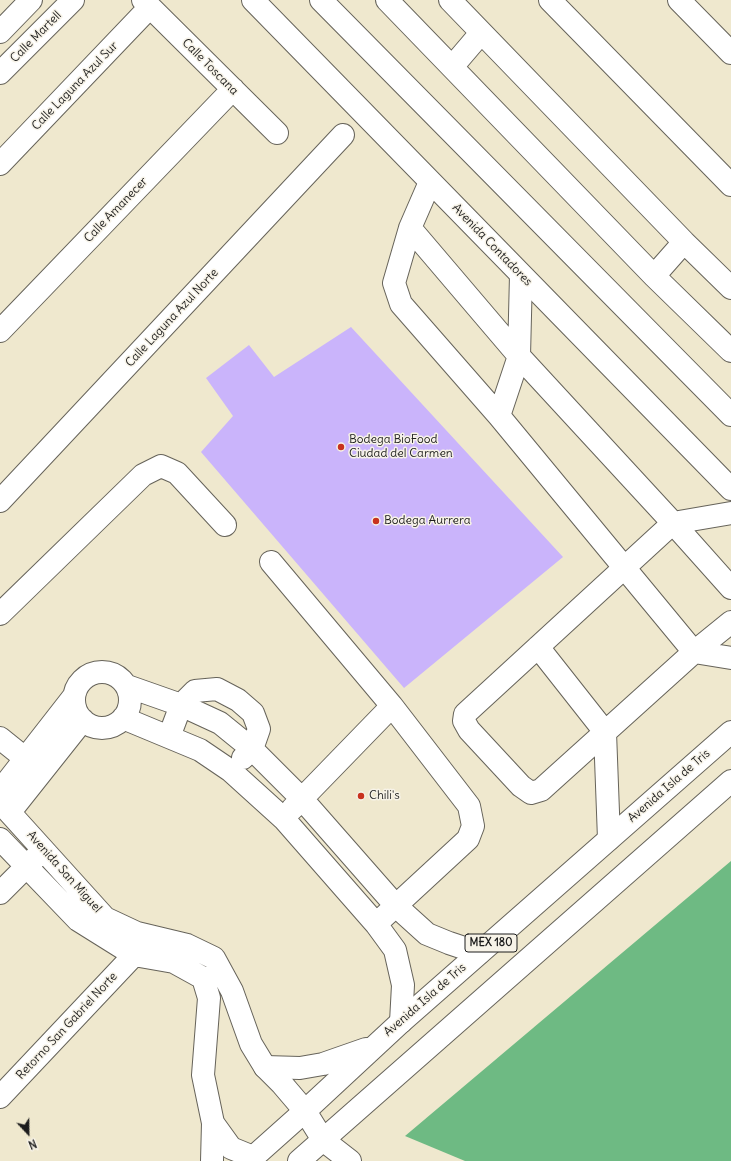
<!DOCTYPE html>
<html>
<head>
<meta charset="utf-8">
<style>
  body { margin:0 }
  #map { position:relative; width:731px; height:1161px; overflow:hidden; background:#efe8ce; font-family:Delius,sans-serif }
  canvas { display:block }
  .north { position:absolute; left:8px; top:1113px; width:40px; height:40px; -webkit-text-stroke:3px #f7f3e8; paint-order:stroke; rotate:158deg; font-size:11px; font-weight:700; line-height:16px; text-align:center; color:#1c1c1c }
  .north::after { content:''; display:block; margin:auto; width:14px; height:18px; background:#1c1c1c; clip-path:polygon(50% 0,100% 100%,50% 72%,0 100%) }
</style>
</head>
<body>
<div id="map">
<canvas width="731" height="1161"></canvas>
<div class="north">N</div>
</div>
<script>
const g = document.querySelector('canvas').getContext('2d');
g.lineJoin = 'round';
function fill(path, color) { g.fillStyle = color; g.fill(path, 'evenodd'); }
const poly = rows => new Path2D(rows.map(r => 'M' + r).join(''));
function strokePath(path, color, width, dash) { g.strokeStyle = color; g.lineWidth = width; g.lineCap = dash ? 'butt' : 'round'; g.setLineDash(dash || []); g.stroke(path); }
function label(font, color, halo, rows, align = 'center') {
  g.font = font + ' Delius,sans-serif'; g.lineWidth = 3; g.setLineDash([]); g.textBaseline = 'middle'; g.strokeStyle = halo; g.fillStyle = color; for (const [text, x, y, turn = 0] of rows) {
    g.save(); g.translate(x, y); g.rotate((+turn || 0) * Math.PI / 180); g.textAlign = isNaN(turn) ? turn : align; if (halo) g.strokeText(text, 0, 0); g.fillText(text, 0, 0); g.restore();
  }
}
const forest = poly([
  [731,861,731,1161,465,1161,405,1136]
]);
const building = poly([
  [351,327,563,557,404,688,201,452,233,416,206,378,249,345,274,377]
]);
const minor = poly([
  [143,0,277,133],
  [387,0,654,276,731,351],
  [450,0,684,242,731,288],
  [550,0,731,185],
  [679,0,731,53],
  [0,32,31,0],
  [452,67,481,33],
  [0,73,73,0],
  [0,164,150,7],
  [430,182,410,228,394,283,401,304,499,416],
  [410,228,519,356,673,523,731,588],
  [521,275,519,356,499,416,694,652,731,658],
  [654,276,684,242],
  [0,331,233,89],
  [0,501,343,135],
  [731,513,673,523,465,714,464,721,469,730,521,786,531,793,541,790,694,652,731,622],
  [271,562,392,706,469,806,473,826,468,839,376,924],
  [0,614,143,475,161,466,177,473,225,525],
  [538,647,605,732,609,839],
  '74 700a28 28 0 1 1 56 0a28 28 0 1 1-56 0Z',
  [127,686,181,705,220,723,252,749,302,799,396,906,427,934,449,943,479,953],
  [123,718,200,750,231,771,284,819,376,924,395,950,403,985,401,1022],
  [169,737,181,705,195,691,217,689,238,700,253,713,259,729,252,749,243,758],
  [0,738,36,767],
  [0,791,74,696],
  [0,802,105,918,137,933,187,945,214,958,232,991,251,1044,265,1067,282,1084,305,1111],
  [292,809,392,706],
  [10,812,83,720],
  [0,839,78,920,134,955,174,962,203,978,209,998,203,1075,213,1123,231,1148,253,1157],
  [0,893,36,857],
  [0,1097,134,955]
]);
const major = poly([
  [253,0,731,489],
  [321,0,731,415],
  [265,1067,300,1068,323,1064,366,1049],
  [305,1111,323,1140,350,1161],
  [212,1161,213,1123],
  [249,1161,305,1111,401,1022,731,732],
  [299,1161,731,781]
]);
const markers = [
  [341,447,4,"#c8321e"],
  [376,521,4,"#c8321e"],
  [361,796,4,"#c8321e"]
];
const shields = [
  [491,943,52]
];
const shieldNames = [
  ["MEX 180",491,943]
];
const streetNames = [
  ["Calle Martell",36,37,-45],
  ["Calle Toscana",210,67,45],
  ["Calle Laguna Azul Sur",75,86,-46],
  ["Calle Amanecer",116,210,-46],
  ["Avenida Contadores",492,245,46],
  ["Calle Laguna Azul Norte",172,318,-47],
  ["Avenida Isla de Tris",669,786,-41],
  ["Avenida San Miguel",64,872,48],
  ["Avenida Isla de Tris",425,1000,-41],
  ["Retorno San Gabriel Norte",67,1026,-47]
];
const poiNames = [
  ["Bodega BioFood",349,440],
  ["Ciudad del Carmen",349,454],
  ["Bodega Aurrera",384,521],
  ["Chili's",369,796]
];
fill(forest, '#6eba83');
fill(building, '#cab4fb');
strokePath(minor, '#66635a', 24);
strokePath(major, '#66635a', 24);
strokePath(minor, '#fff', 22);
strokePath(major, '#fff', 22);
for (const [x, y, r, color] of markers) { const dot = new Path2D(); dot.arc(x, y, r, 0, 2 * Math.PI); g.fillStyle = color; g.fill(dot); strokePath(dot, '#f7f3e8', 1.5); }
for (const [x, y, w] of shields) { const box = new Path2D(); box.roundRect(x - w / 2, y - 9, w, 18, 3); g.fillStyle = '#f7f3e8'; g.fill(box); strokePath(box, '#1c1c1c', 1); }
label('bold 11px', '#1c1c1c', null, shieldNames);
label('12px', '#1c1c1c', '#f7f3e8', streetNames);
label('12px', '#1c1c1c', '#f7f3e8', poiNames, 'left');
</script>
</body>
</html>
